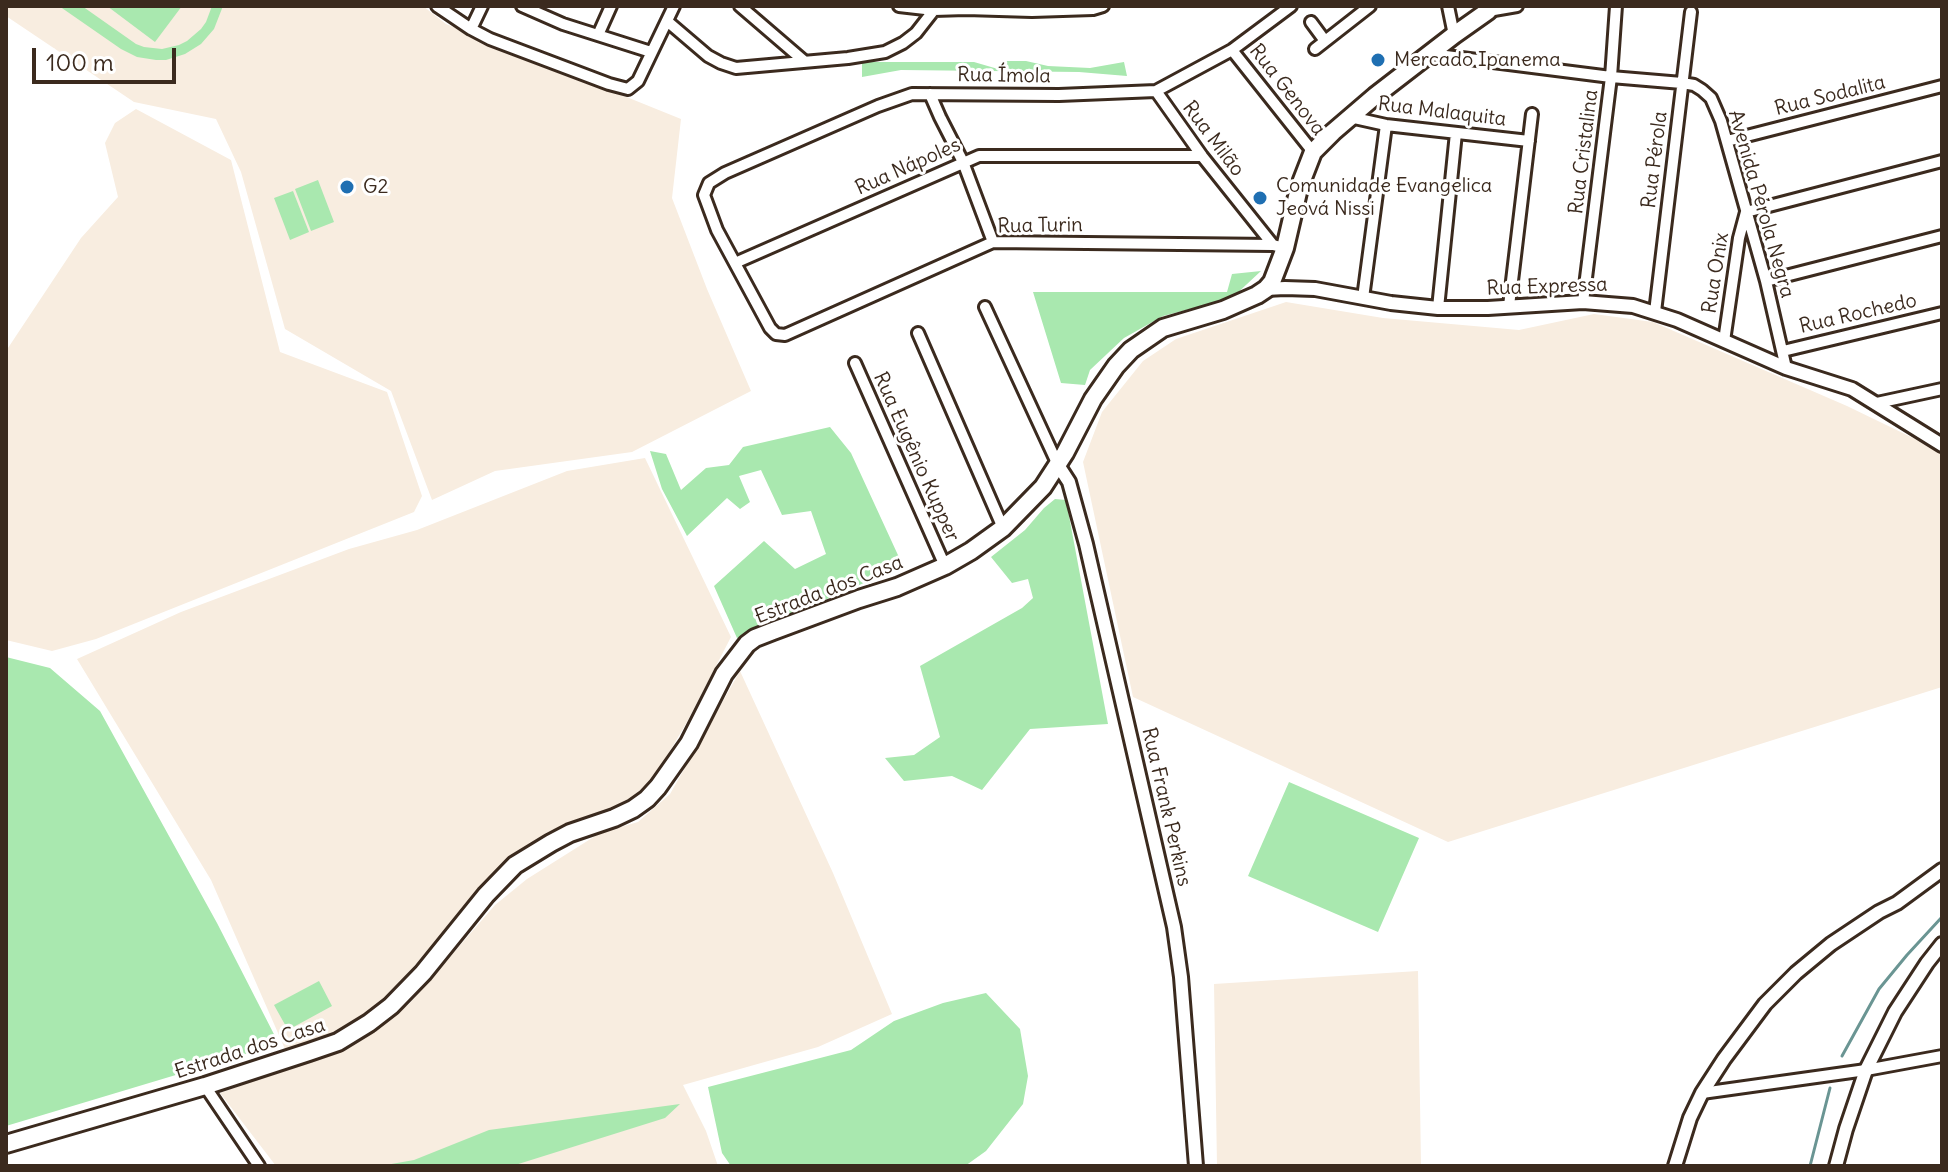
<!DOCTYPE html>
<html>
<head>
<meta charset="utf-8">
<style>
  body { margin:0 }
  #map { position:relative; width:1948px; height:1172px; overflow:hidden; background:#fff; font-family:Delius,sans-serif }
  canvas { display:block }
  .frame { position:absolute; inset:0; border:8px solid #3b2a1e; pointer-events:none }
  .scale { position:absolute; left:32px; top:48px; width:144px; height:36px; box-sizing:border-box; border:4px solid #3b2a1e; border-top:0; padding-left:10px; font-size:24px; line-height:28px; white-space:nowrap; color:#3b2a1e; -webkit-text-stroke:6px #fff; paint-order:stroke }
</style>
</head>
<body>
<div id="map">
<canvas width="1948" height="1172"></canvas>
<div class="frame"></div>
<div class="scale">100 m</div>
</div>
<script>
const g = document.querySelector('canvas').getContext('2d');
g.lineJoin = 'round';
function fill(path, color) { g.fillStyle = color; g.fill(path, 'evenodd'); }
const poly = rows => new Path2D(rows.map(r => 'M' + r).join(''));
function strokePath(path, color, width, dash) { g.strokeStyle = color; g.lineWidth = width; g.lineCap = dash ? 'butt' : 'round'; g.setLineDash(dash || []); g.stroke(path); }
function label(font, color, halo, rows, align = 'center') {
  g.font = font + ' Delius,sans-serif'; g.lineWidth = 6; g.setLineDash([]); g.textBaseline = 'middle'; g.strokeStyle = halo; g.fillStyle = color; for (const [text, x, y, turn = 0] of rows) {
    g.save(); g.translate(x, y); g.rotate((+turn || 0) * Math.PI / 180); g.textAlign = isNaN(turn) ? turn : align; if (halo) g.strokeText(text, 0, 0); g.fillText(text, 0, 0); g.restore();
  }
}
const built = poly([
  [6,6,423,6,446,24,681,119,672,198,707,289,751,391,632,452,495,471,432,500,391,391,285,329,241,172,216,119,134,102,6,16],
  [136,109,231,160,280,352,387,392,422,496,414,512,96,639,52,651,6,640,6,351,81,238,118,197,105,143,115,123],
  [1286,302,1383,318,1519,330,1594,314,1653,322,1847,406,1942,452,1942,687,1448,842,1133,697,1083,462,1102,412,1143,361,1176,339],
  [645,458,731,637,687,722,644,795,511,858,398,984,385,1002,343,1030,285,1049,211,880,77,659,181,612,349,549,417,530,567,471],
  [740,671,833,873,892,1014,818,1047,683,1085,706,1131,718,1166,276,1166,220,1093,346,1048,409,1004,495,905,527,879,600,833,638,822,670,794],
  [1418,971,1421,1166,1217,1166,1214,984]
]);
const green = poly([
  [59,6,82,6,136,44,144,47,162,49,179,45,187,41,201,29,206,22,212,6,223,6,214,29,201,44,185,54,166,60,156,60,137,57,121,49],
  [107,6,182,6,155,42],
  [1004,61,1026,61,1048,66,1090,68,1124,62,1127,76,1079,72,901,70,862,77,862,62,974,62,998,69],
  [318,180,334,222,311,231,295,189],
  [293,191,309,232,290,240,274,198],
  [1261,271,1232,298,1163,316,1124,338,1090,370,1085,385,1061,383,1033,292,1227,292,1232,274],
  [830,427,851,453,903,566,737,638,714,586,764,541,795,569,826,554,811,511,782,515,761,470,739,476,750,502,740,509,727,498,687,536,662,489,650,451,666,454,681,490,706,468,729,465,743,447],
  [1055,499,1066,500,1108,724,1030,729,982,790,952,776,904,781,885,758,914,755,940,737,920,666,1022,608,1033,598,1028,579,1012,583,991,557,1025,530,1044,508],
  [6,657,50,668,100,711,217,923,279,1044,6,1126],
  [1289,782,1419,838,1378,932,1248,876],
  [319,981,332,1006,288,1030,274,1005],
  [986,993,1020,1029,1028,1076,1023,1104,986,1151,965,1166,731,1166,722,1153,708,1087,851,1050,894,1021,943,1003],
  [680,1104,665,1118,512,1166,380,1166,414,1160,489,1130]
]);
const stream = poly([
  [1842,1056,1879,989,1907,955,1942,917],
  [1810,1166,1830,1088]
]);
const minor = poly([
  [437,6,471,29,490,39,609,84,628,89,638,81,674,6],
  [522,6,563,24,651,52],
  [740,6,804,61],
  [899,6,934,10,966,9,1032,11,1093,9,1103,6],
  [1448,6,1454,35],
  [1488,11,1517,6],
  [667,21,708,56,721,63,736,68,848,58,885,52,903,43,916,33,934,10],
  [1311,22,1325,41],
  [471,29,482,6],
  [598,35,611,6],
  [1315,49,1370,6],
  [1232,50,1313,152],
  [1430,54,1611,77,1682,83,1694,85,1702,90,1711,98,1721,121,1766,281,1786,368],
  [1156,91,1202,156,1273,245],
  [930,94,940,117,963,162,993,242],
  [1350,117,1386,125,1529,141],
  [1727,141,1942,86],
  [1285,248,1273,245,993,242,785,335,776,334,770,328,717,230,704,195,709,183,725,173,878,106,912,94,1059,95,1156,91,1232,50,1291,6],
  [735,263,979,156,1202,156],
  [1766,281,1942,236],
  [1363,298,1386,125],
  [1583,302,1611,77,1616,6],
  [1509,306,1532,114],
  [985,307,1058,465],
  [1438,308,1456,133],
  [1655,312,1691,12],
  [918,333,1003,528],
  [1724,341,1739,238,1746,212,1942,161],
  [1783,351,1942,313],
  [855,363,945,566],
  [1877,403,1942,389],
  [205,1086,259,1166],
  [1702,1093,1866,1070,1942,1056]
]);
const tertiary = poly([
  [1266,289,1285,288,1315,289,1391,303,1438,308,1488,308,1583,302,1633,306,1677,320,1786,368,1852,389,1942,445],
  [1058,465,1069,482,1086,544,1174,927,1181,977,1196,1166],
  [1675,1166,1690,1118,1702,1093,1724,1059,1765,1004,1796,973,1831,944,1879,912,1897,903,1942,870],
  [1836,1166,1846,1129,1866,1070,1895,1012,1927,963,1942,944]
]);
const primary = poly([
  [6,1144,205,1086,309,1052,338,1042,369,1023,391,1006,423,973,486,895,515,865,551,843,570,833,614,818,633,809,647,799,658,787,689,743,724,674,747,644,755,638,773,631,859,599,897,587,945,566,971,551,1003,528,1043,487,1065,453,1093,399,1116,366,1131,350,1163,328,1223,310,1257,295,1266,289,1272,282,1285,248,1299,188,1313,152,1333,132,1375,96,1454,35,1488,11,1491,6]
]);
const markers = [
  [1378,60,8,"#1f6fb2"],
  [347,187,8,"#1f6fb2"],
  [1260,198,8,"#1f6fb2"]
];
const poiNames = [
  ["Mercado Ipanema",1394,60],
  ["Comunidade Evangelica",1276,186],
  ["Jeová Nissi",1276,209],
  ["G2",363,187]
];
const streetNames = [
  ["Rua Ímola",1004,76,1],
  ["Rua Genova",1287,90,52],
  ["Rua Sodalita",1830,96,-14],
  ["Rua Malaquita",1442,112,7],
  ["Rua Milão",1213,139,53],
  ["Rua Cristalina",1584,152,-83],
  ["Rua Pérola",1655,160,-83],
  ["Rua Nápoles",908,167,-24],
  ["Avenida Pérola Negra",1761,204,74],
  ["Rua Turin",1040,226,-1],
  ["Rua Onix",1716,273,-81],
  ["Rua Expressa",1547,287,-2],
  ["Rua Rochedo",1858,314,-13],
  ["Rua Eugênio Kupper",916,457,66],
  ["Estrada dos Casa",829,590,-21],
  ["Rua Frank Perkins",1166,807,77],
  ["Estrada dos Casa",250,1049,-18]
];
fill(built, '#f8ede0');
fill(green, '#a9e8af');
strokePath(stream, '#6a9593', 3);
strokePath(minor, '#3b2a1e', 16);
strokePath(tertiary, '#3b2a1e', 18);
strokePath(primary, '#3b2a1e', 22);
strokePath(minor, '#fff', 10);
strokePath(tertiary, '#fff', 12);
strokePath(primary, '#fff', 16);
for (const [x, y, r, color] of markers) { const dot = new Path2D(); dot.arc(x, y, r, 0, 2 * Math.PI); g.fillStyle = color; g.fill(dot); strokePath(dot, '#fff', 3); }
label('20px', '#3b2a1e', '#fff', poiNames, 'left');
label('20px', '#3b2a1e', '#fff', streetNames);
</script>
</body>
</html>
